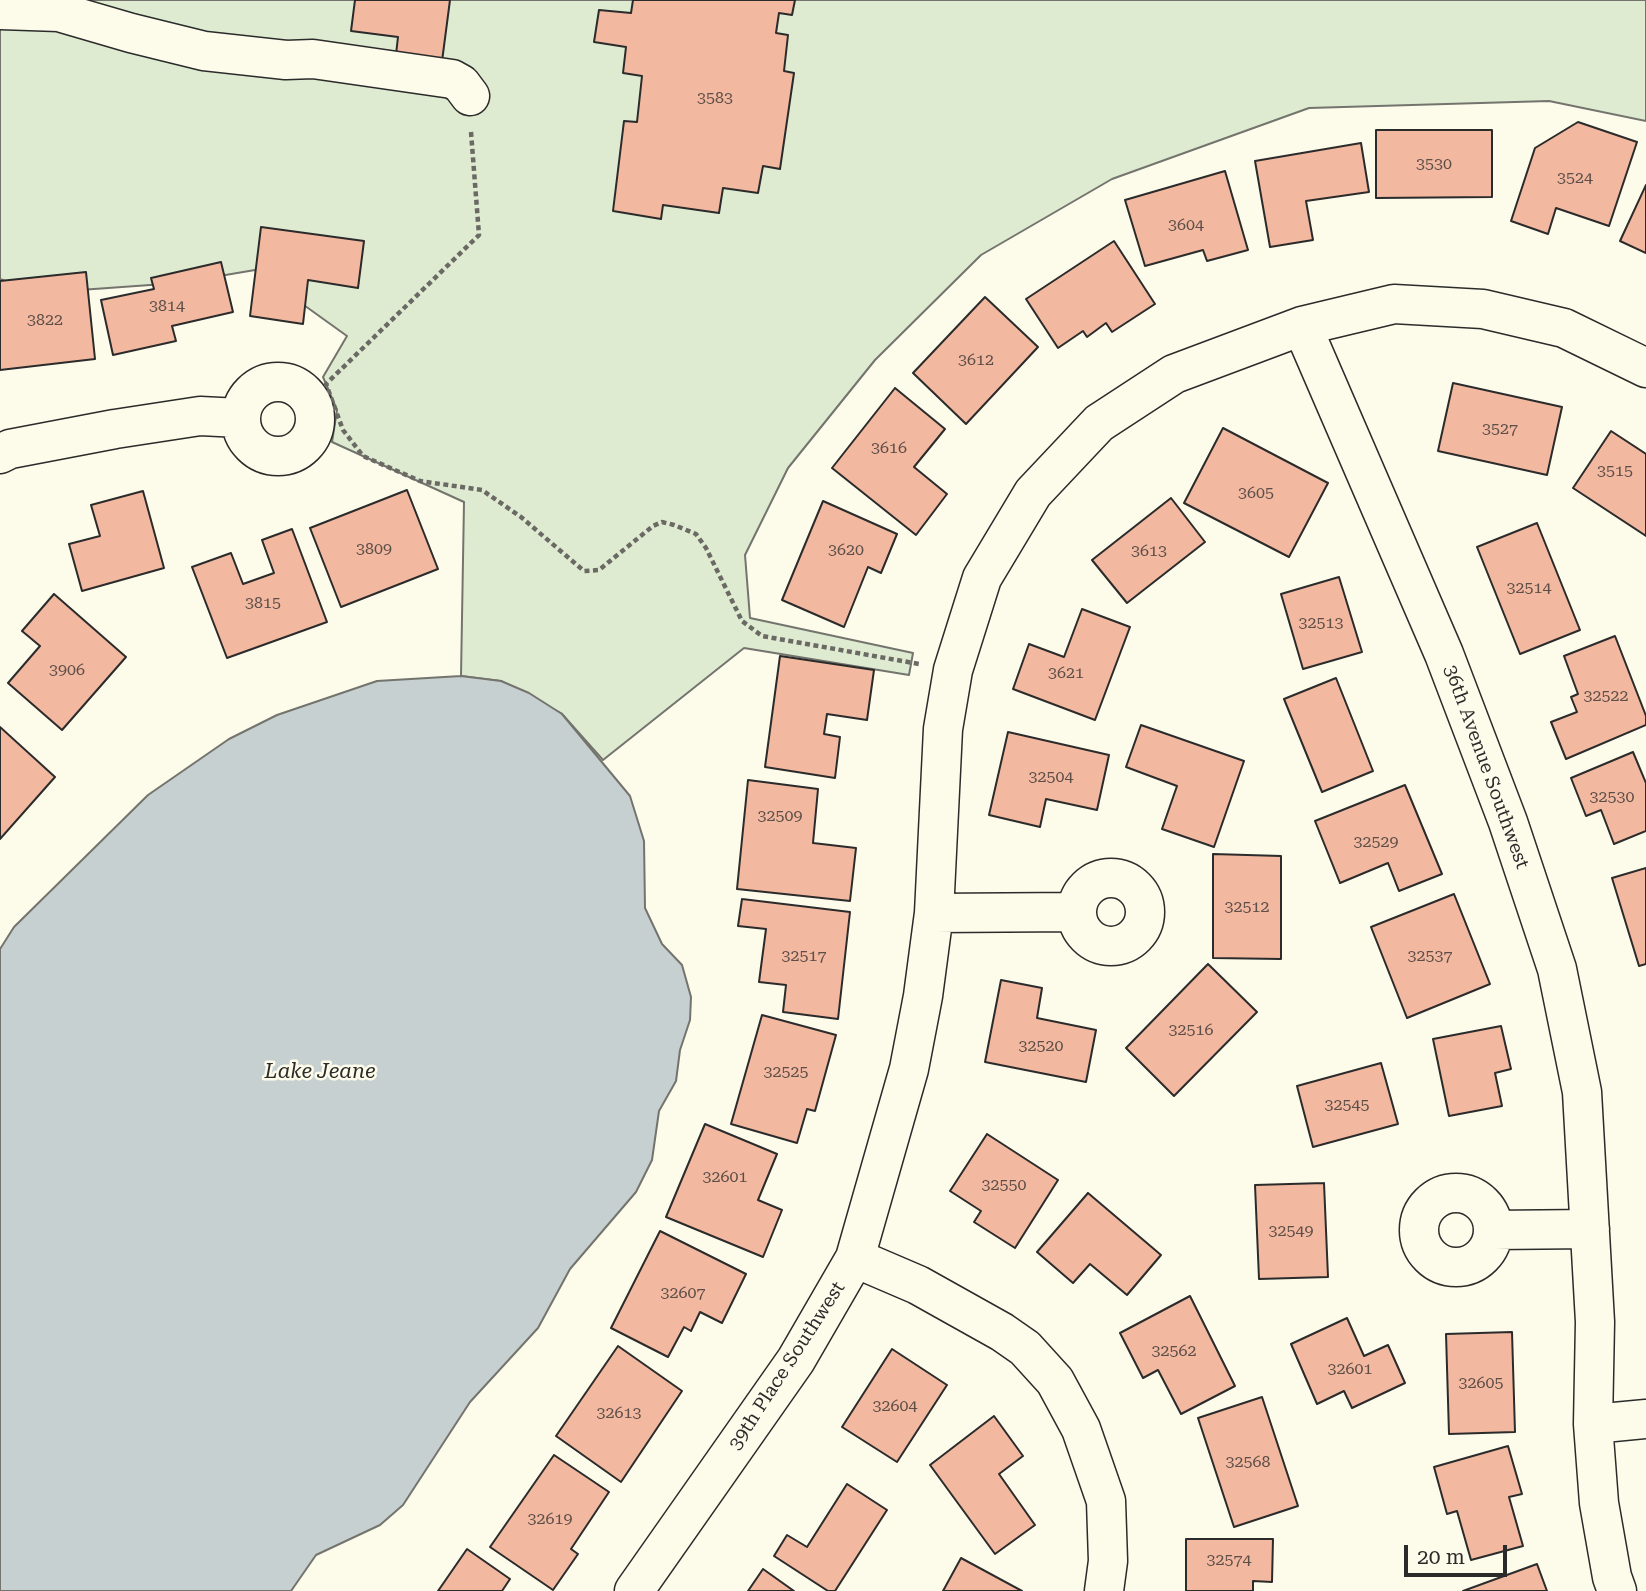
<!DOCTYPE html>
<html>
<head>
<meta charset="utf-8">
<style>
  body { margin:0 }
  #map { position:relative; width:1646px; height:1591px; overflow:hidden; background:#fdfbea; font-family:"Roboto Serif",serif }
  canvas { display:block }
  .scale { position:absolute; left:1404px; top:1545px; width:103px; height:32px; box-sizing:border-box; border:4px solid #2b2b2b; border-top:0; padding-left:9px; font-size:21px; line-height:24px; white-space:nowrap; color:#2b2b2b; -webkit-text-stroke:5px #fdfbea; paint-order:stroke }
</style>
</head>
<body>
<div id="map">
<canvas width="1646" height="1591"></canvas>
<div class="scale">20 m</div>
</div>
<script>
const g = document.querySelector('canvas').getContext('2d');
g.lineJoin = 'round';
function fill(path, color) { g.fillStyle = color; g.fill(path, 'evenodd'); }
const poly = rows => new Path2D(rows.map(r => 'M' + r).join(''));
function strokePath(path, color, width, dash) { g.strokeStyle = color; g.lineWidth = width; g.lineCap = dash ? 'butt' : 'round'; g.setLineDash(dash || []); g.stroke(path); }
function label(font, color, halo, rows, align = 'center') {
  g.font = font + ' "Roboto Serif",serif'; g.lineWidth = 5; g.setLineDash([]); g.textBaseline = 'middle'; g.strokeStyle = halo; g.fillStyle = color; for (const [text, x, y, turn = 0] of rows) {
    g.save(); g.translate(x, y); g.rotate((+turn || 0) * Math.PI / 180); g.textAlign = isNaN(turn) ? turn : align; if (halo) g.strokeText(text, 0, 0); g.fillText(text, 0, 0); g.restore();
  }
}
const green = poly([
  [0,0,1646,0,1646,121,1549,101,1309,108,1112,179,981,255,875,360,788,468,745,555,750,618,913,653,909,675,744,648,603,760,562,714,501,681,461,676,464,502,332,442,337,410,323,377,347,336,255,270,178,283,38,293,0,279,0,0]
]);
const water = poly([
  [461,676,501,681,529,693,562,714,630,796,644,841,645,908,662,944,682,965,691,997,690,1020,680,1050,676,1081,659,1111,652,1160,636,1192,570,1269,538,1328,470,1402,403,1505,380,1525,316,1555,291,1591,0,1591,0,949,14,927,148,795,229,739,277,715,377,681,461,676]
]);
const building = poly([
  [355,0,450,0,441,69,395,63,398,37,351,31,355,0],
  [633,0,795,0,792,15,779,13,776,33,788,35,784,71,794,73,780,169,763,166,758,193,723,188,719,213,663,205,661,219,613,211,624,121,637,122,642,76,623,73,626,47,594,42,599,10,631,13,633,0],
  [1578,122,1637,142,1609,226,1556,208,1548,234,1511,221,1535,148,1578,122],
  [1376,130,1492,130,1492,197,1376,198,1376,130],
  [1361,143,1369,192,1306,201,1313,240,1270,247,1255,161,1361,143],
  [1225,171,1248,250,1207,261,1203,250,1145,266,1125,200,1225,171],
  [1646,185,1646,253,1620,241,1646,185],
  [261,227,364,241,358,288,308,280,303,324,250,316,261,227],
  [1114,241,1155,304,1112,332,1106,323,1087,337,1083,331,1058,348,1026,299,1114,241],
  [221,262,233,312,172,326,176,341,113,355,101,300,154,289,151,278,221,262],
  [86,272,95,359,0,370,0,281,86,272],
  [985,297,1038,347,966,424,913,373,985,297],
  [1453,383,1562,407,1547,475,1438,451,1453,383],
  [895,388,945,429,914,467,947,494,916,535,832,468,895,388],
  [1223,428,1328,483,1289,557,1184,503,1223,428],
  [1611,431,1646,454,1646,536,1573,488,1611,431],
  [407,490,438,569,341,607,310,528,407,490],
  [143,491,164,568,82,591,69,544,100,536,91,505,143,491],
  [1171,498,1205,542,1127,603,1092,560,1171,498],
  [823,501,897,534,881,573,868,567,844,627,782,600,823,501],
  [1537,523,1580,630,1520,654,1477,547,1537,523],
  [292,529,327,622,227,658,192,567,231,553,243,584,274,573,262,540,292,529],
  [1339,577,1362,652,1303,669,1281,594,1339,577],
  [54,594,126,657,62,730,8,683,40,646,22,631,54,594],
  [1082,609,1130,627,1095,720,1013,689,1029,644,1064,657,1082,609],
  [1615,636,1646,716,1646,725,1566,759,1551,722,1577,712,1571,697,1578,694,1564,656,1615,636],
  [780,656,874,670,867,720,827,714,824,734,840,737,835,778,765,767,780,656],
  [1336,678,1373,771,1322,792,1284,699,1336,678],
  [1141,725,1244,761,1214,847,1162,829,1177,786,1126,767,1141,725],
  [0,727,55,777,0,839,0,727],
  [1008,732,1109,755,1097,810,1046,799,1040,827,989,815,1008,732],
  [1633,752,1646,783,1646,831,1614,844,1601,810,1586,816,1571,778,1633,752],
  [748,780,818,789,813,843,856,848,850,901,737,889,748,780],
  [1405,785,1442,874,1399,891,1388,863,1340,883,1315,821,1405,785],
  [1213,854,1281,856,1281,959,1213,958,1213,854],
  [1646,868,1646,964,1639,966,1612,878,1646,868],
  [1454,894,1490,984,1407,1018,1371,927,1454,894],
  [742,899,850,912,838,1019,783,1012,786,985,759,982,766,929,738,926,742,899],
  [1208,964,1257,1012,1174,1096,1126,1048,1208,964],
  [1001,980,1042,988,1037,1018,1096,1030,1086,1082,985,1062,1001,980],
  [762,1015,836,1035,815,1111,807,1109,797,1143,731,1124,762,1015],
  [1501,1026,1511,1069,1495,1073,1502,1106,1449,1116,1433,1039,1501,1026],
  [1381,1063,1398,1124,1313,1147,1297,1086,1381,1063],
  [705,1124,777,1154,758,1200,782,1210,763,1257,666,1217,705,1124],
  [987,1134,1058,1180,1015,1248,974,1222,981,1211,950,1191,987,1134],
  [1324,1183,1328,1277,1259,1279,1255,1185,1324,1183],
  [1088,1193,1161,1255,1127,1295,1090,1264,1073,1283,1037,1252,1088,1193],
  [660,1231,746,1274,722,1323,700,1312,691,1331,684,1327,668,1357,611,1328,660,1231],
  [1190,1296,1235,1386,1181,1414,1158,1370,1143,1378,1120,1333,1190,1296],
  [1347,1318,1364,1356,1388,1345,1405,1383,1352,1408,1344,1391,1317,1404,1291,1344,1347,1318],
  [1512,1332,1515,1432,1449,1434,1446,1334,1512,1332],
  [618,1346,682,1391,621,1482,556,1436,618,1346],
  [892,1349,947,1385,897,1462,842,1427,892,1349],
  [1262,1397,1298,1506,1234,1527,1198,1418,1262,1397],
  [994,1416,1023,1456,999,1474,1035,1525,995,1554,930,1465,994,1416],
  [1508,1446,1522,1494,1509,1497,1523,1546,1471,1560,1457,1511,1447,1514,1434,1467,1508,1446],
  [554,1455,609,1492,571,1549,578,1554,553,1590,490,1547,554,1455],
  [847,1484,887,1510,835,1591,828,1591,774,1556,787,1535,807,1547,847,1484],
  [1186,1539,1273,1539,1272,1582,1253,1581,1253,1591,1186,1591,1186,1539],
  [467,1549,510,1579,502,1591,438,1591,467,1549],
  [961,1558,1022,1591,943,1591,961,1558],
  [1537,1564,1547,1591,1463,1591,1537,1564],
  [763,1569,794,1591,748,1591,763,1569]
]);
const path = poly([
  [471,132,479,235,326,384,343,430,363,456,420,481,482,490,521,517,584,571,599,570,653,526,662,522,674,525,696,534,706,548,742,621,762,636,919,664]
]);
const minor = poly([
  [0,10,59,12,131,33,204,51,286,60,313,59,452,79,461,84,470,96],
  [1302,326,1444,654,1508,822,1557,969,1582,1092,1595,1322,1593,1424,1599,1503,1612,1577,1617,1591],
  '241 419a37 37 0 1 1 74 0a37 37 0 1 1-74 0Z',
  [0,454,10,449,115,429,200,416,240,418],
  '1077 912a34 34 0 1 1 68 0a34 34 0 1 1-68 0Z',
  [934,913,1077,912],
  '1419 1230a37 37 0 1 1 74 0a37 37 0 1 1-74 0Z',
  [1493,1230,1590,1229],
  [855,1258,918,1285,1002,1332,1025,1348,1055,1381,1081,1429,1106,1501,1108,1561,1104,1591],
  [1593,1424,1646,1419],
  [634,1591,796,1360,855,1258,909,1069,923,996,934,913,943,729,953,670,982,578,1033,493,1099,423,1174,374,1302,326,1394,304,1483,309,1564,328,1646,368]
]);
const numberNames = [
  ["3583",715,98],
  ["3530",1434,164],
  ["3524",1575,178],
  ["3604",1186,225],
  ["3814",167,306],
  ["3822",45,320],
  ["3612",976,360],
  ["3527",1500,429],
  ["3616",889,448],
  ["3515",1615,471],
  ["3605",1256,493],
  ["3809",374,549],
  ["3620",846,550],
  ["3613",1149,551],
  ["32514",1529,588],
  ["3815",263,603],
  ["32513",1321,623],
  ["3906",67,670],
  ["3621",1066,673],
  ["32522",1606,696],
  ["32504",1051,777],
  ["32530",1612,797],
  ["32509",780,816],
  ["32529",1376,842],
  ["32512",1247,907],
  ["32517",804,956],
  ["32537",1430,956],
  ["32516",1191,1030],
  ["32520",1041,1046],
  ["32525",786,1072],
  ["32545",1347,1105],
  ["32601",725,1177],
  ["32550",1004,1185],
  ["32549",1291,1231],
  ["32607",683,1293],
  ["32562",1174,1351],
  ["32601",1350,1369],
  ["32605",1481,1383],
  ["32604",895,1406],
  ["32613",619,1413],
  ["32568",1248,1462],
  ["32619",550,1519],
  ["32574",1229,1560]
];
const streetNames = [
  ["36th Avenue Southwest",1486,767,70],
  ["39th Place Southwest",787,1366,-57]
];
const waterNames = [
  ["Lake Jeane",320,1072]
];
fill(green, '#deebd1');
strokePath(green, '#74746e', 2);
fill(water, '#c7d0d0');
strokePath(water, '#74746e', 2);
fill(building, '#f2b8a0');
strokePath(building, '#2b2b2b', 2);
strokePath(minor, '#2b2b2b', 41);
strokePath(path, '#6a6964', 4.5, [5, 3.5]);
strokePath(minor, '#fdfbea', 38);
label('16px', '#5d4e48', null, numberNames);
label('19px', '#2b2b2b', '#fdfbea', streetNames);
label('italic 21px', '#2b2b2b', '#fdfbea', waterNames);
</script>
</body>
</html>
